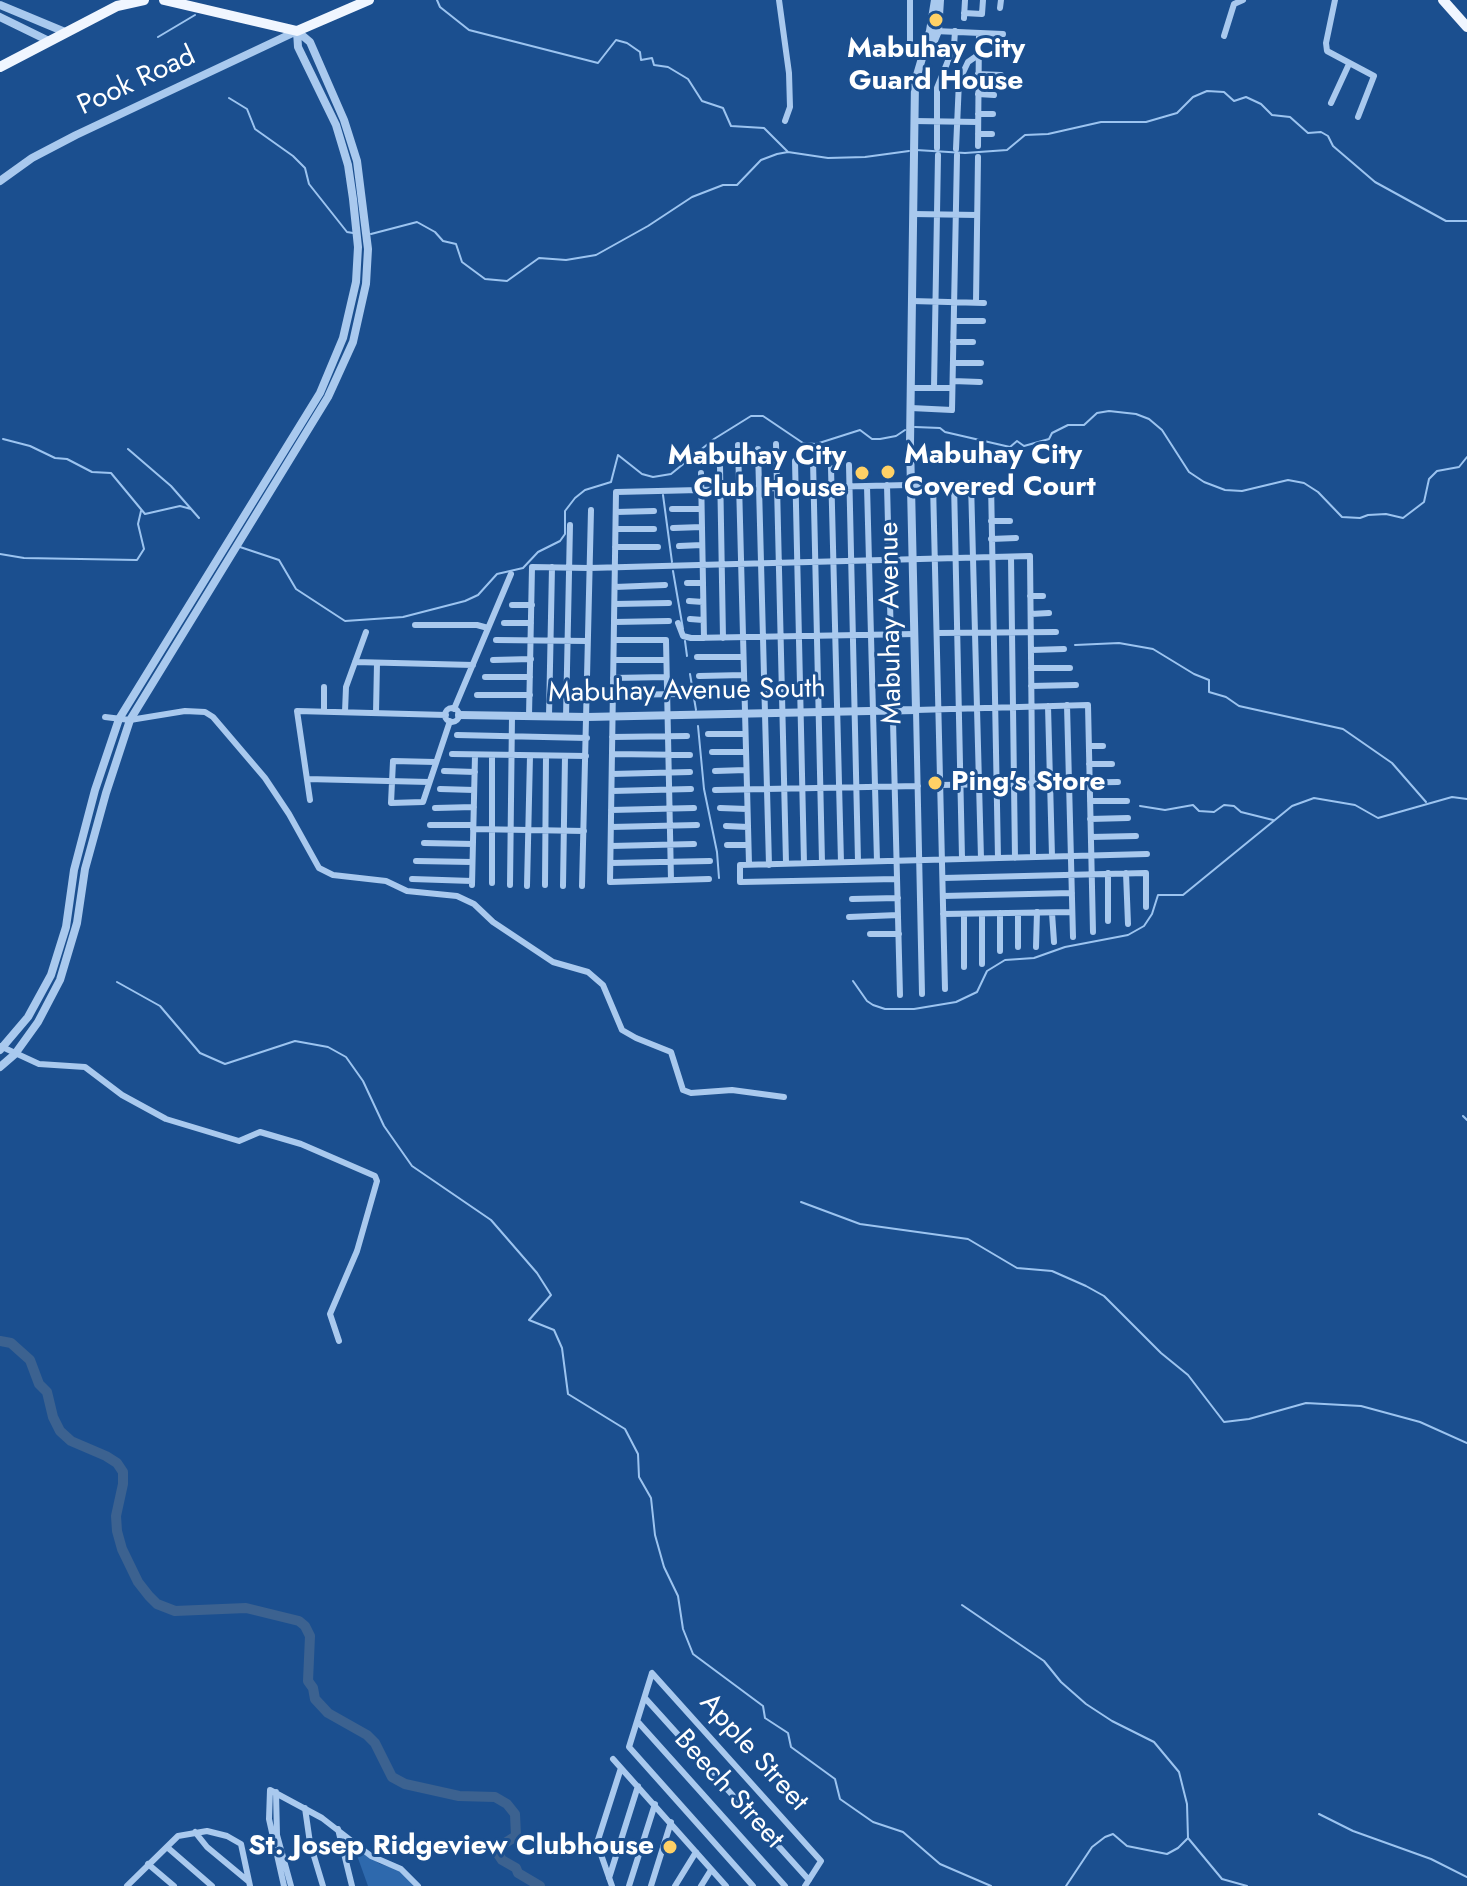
<!DOCTYPE html>
<html>
<head>
<meta charset="utf-8">
<style>
  body { margin:0 }
  canvas { display:block; background:#1b4f8f }
</style>
</head>
<body>
<canvas width="1467" height="1886"></canvas>
<script>
const g = document.querySelector('canvas').getContext('2d');
g.lineJoin = 'round';
function fill(path, color) { g.fillStyle = color; g.fill(path, 'evenodd'); }
const poly = rows => new Path2D(rows.map(r => 'M' + r).join(''));
function strokePath(path, color, width, dash) { g.strokeStyle = color; g.lineWidth = width; g.lineCap = dash ? 'butt' : 'round'; g.setLineDash(dash || []); g.stroke(path); }
function label(font, color, halo, rows, align = 'center') {
  g.font = font + ' Jost,sans-serif'; g.lineWidth = 6; g.setLineDash([]); g.textBaseline = 'middle'; g.strokeStyle = halo; g.fillStyle = color; for (const [text, x, y, turn = 0] of rows) {
    g.save(); g.translate(x, y); g.rotate((+turn || 0) * Math.PI / 180); g.textAlign = isNaN(turn) ? turn : align; if (halo) g.strokeText(text, 0, 0); g.fillText(text, 0, 0); g.restore();
  }
}
const green = poly([
  [354,1847,380,1864,400,1870,414,1886,368,1886]
]);
const stream = poly([
  [437,0,440,7,469,30,598,63,616,40,627,43,640,52,641,60,652,58,654,65,668,67,688,79,702,101,723,108,731,126,764,128,788,152],
  [158,37,195,15],
  [229,98,247,109,255,129,293,156,305,168,309,184,347,232,353,233],
  [916,150,965,153,1007,150,1025,135,1048,134,1101,122,1146,122,1177,113,1193,97,1207,91,1224,92,1234,101,1246,97,1261,104,1272,115,1290,117,1308,133,1321,132,1328,136,1333,146,1375,182,1446,221,1467,221],
  [371,234,417,222,435,232,443,241,456,244,462,262,485,279,507,281,539,258,566,260,596,255,648,226,692,197,723,185,737,185,761,160,777,154,788,152,828,158,865,157,909,151],
  [915,427,940,428,945,432,1010,447,1017,441,1024,446,1049,439,1052,433,1068,425,1084,425,1097,413,1109,411,1136,414,1149,419,1162,430,1189,472,1204,482,1225,490,1242,491,1288,480,1304,483,1318,492,1342,517,1360,518,1368,515,1386,514,1403,518,1424,502,1429,479,1437,471,1459,467,1467,457],
  [3,439,30,446,55,458,67,459,92,472,111,473,145,514,180,506,191,509],
  [128,449,171,486,199,518],
  [663,495,672,562],
  [240,547,279,560,296,589,345,621,403,617,465,601,478,595,497,574,523,568,538,552,560,541,565,534,565,511,575,498,585,490,611,482,618,455,642,474,653,477,671,474,714,439,751,416,763,416,803,443,816,444,860,430,872,439,880,439,896,436,905,430],
  [0,554,24,558,137,560,144,549,138,524,141,511],
  [673,571,683,629],
  [685,641,687,656],
  [1075,645,1119,643,1153,649,1194,674,1209,680,1209,692,1226,697,1239,706,1343,729,1392,763,1426,802],
  [690,674,696,710],
  [698,726,704,789,717,852,719,878],
  [1140,806,1165,810,1193,805,1199,811,1214,812,1224,805,1234,806,1241,812,1273,820],
  [853,981,867,1001,873,1005,885,1009,914,1009,956,1002,977,992,987,971,1005,960,1034,958,1065,947,1128,935,1144,926,1152,914,1158,895,1183,895,1292,806,1314,798,1355,805,1378,818,1452,797,1467,799],
  [117,982,160,1006,200,1053,225,1064,295,1041,328,1047,346,1057,363,1081,384,1126,412,1166,491,1220,537,1273,551,1295,529,1320,554,1330,562,1348,568,1394,625,1429,638,1454,639,1477,651,1498,655,1535,664,1567,678,1596,683,1629,693,1654,763,1706,765,1718,788,1733,791,1747,835,1779,840,1799,873,1822,903,1832,940,1864,991,1886],
  [1463,1116,1467,1120],
  [801,1202,860,1224,968,1239,1017,1268,1052,1271,1086,1286,1104,1296,1161,1353,1188,1375,1224,1422,1249,1419,1306,1403,1361,1406,1420,1422,1467,1443],
  [962,1605,1044,1661,1061,1682,1086,1704,1112,1721,1154,1742,1179,1772,1187,1804,1188,1838,1222,1879,1247,1886],
  [1319,1814,1353,1831,1431,1859,1467,1877],
  [1066,1886,1092,1847,1105,1837,1113,1834,1127,1846,1167,1854,1178,1848,1188,1838]
]);
const river = poly([
  [0,1341,11,1343,30,1360,39,1384,47,1392,53,1417,60,1431,71,1441,106,1456,117,1463,123,1472,123,1484,116,1516,117,1531,122,1549,138,1582,149,1596,157,1604,175,1611,246,1608,299,1621,305,1626,310,1636,308,1681,313,1688,315,1699,328,1713,367,1735,375,1743,392,1777,405,1784,459,1796,495,1797,507,1804,515,1814,516,1836,499,1847,498,1854,502,1860,516,1868,518,1873,540,1886]
]);
const minor = poly([
  [779,0,789,73,790,107,785,121],
  [1335,0,1326,43,1327,51,1374,76,1358,117],
  [1000,8,1001,0],
  [964,13,982,14,983,0],
  [964,18,965,0],
  [935,31,1003,34],
  [1224,36,1234,4,1243,0],
  [910,41,910,0],
  [978,74,1001,75],
  [978,94,994,95],
  [1331,103,1349,64],
  [978,114,993,114],
  [914,121,978,122],
  [978,134,992,134],
  [978,146,979,33],
  [937,148,937,88,954,46,955,31],
  [956,149,959,81,968,62,978,55,1001,56],
  [913,214,977,215],
  [912,301,984,303],
  [976,302,978,157],
  [954,321,983,321],
  [953,342,973,342],
  [953,363,981,363],
  [953,381,980,382],
  [911,388,952,388],
  [934,388,938,155],
  [911,408,952,410,957,155],
  [776,444,786,863],
  [738,445,749,864],
  [758,449,769,865],
  [813,460,822,862],
  [795,461,804,863],
  [849,465,858,861],
  [720,467,723,638],
  [831,468,841,862],
  [701,473,704,638],
  [954,483,962,858],
  [971,483,981,858],
  [933,484,945,989],
  [887,485,900,995],
  [867,486,877,861],
  [672,509,701,509],
  [616,512,654,511],
  [991,521,1010,521],
  [673,528,702,527],
  [616,529,654,529],
  [991,539,1016,538],
  [679,546,702,545],
  [615,547,658,547],
  [1011,557,1015,858],
  [687,583,703,583],
  [615,587,665,585],
  [1030,596,1043,596],
  [689,601,703,602],
  [615,604,669,603],
  [512,605,532,605],
  [1031,614,1049,613],
  [690,619,703,620],
  [614,622,669,621],
  [504,623,531,623],
  [678,623,683,636,691,638,915,634],
  [415,625,477,625,488,628],
  [937,633,1056,632],
  [496,640,587,641],
  [614,640,666,640,671,880],
  [1031,650,1064,649],
  [697,657,743,657],
  [493,660,531,659],
  [614,660,666,660],
  [355,662,473,665],
  [1031,668,1070,668],
  [699,676,744,675],
  [485,677,530,677],
  [613,678,666,677],
  [1031,686,1076,685],
  [707,693,744,693],
  [477,695,530,695],
  [613,695,681,694],
  [1067,705,1073,937],
  [1048,706,1052,856],
  '445 715a7 7 0 1 1 14 0a7 7 0 1 1-14 0Z',
  [454,709,511,574],
  [324,711,324,687],
  [345,712,346,687,366,632],
  [376,713,377,663],
  [529,716,532,567,589,568,1030,556,1033,857],
  [549,716,552,567],
  [105,717,130,720,185,711,205,712,213,717,265,778,289,814,319,868,333,875,386,881,407,891,457,896,474,904,493,922,553,962,588,972,603,985,622,1030,636,1038,671,1052,683,1090,691,1093,732,1090,784,1097],
  [566,717,570,525],
  [708,734,745,734],
  [457,735,587,738],
  [612,737,687,736],
  [1089,746,1103,746],
  [712,752,746,752],
  [452,754,586,756],
  [612,754,690,755],
  [435,762,393,761,391,803,423,802,450,721],
  [1089,764,1112,764],
  [444,771,475,772],
  [715,771,746,770],
  [612,774,690,772],
  [307,779,429,782],
  [940,785,1118,782],
  [440,789,474,790],
  [715,790,918,786],
  [612,791,691,789],
  [310,800,297,711,446,715],
  [1090,801,1127,801],
  [435,808,474,807],
  [720,808,747,809],
  [611,810,694,808],
  [1090,819,1128,818],
  [430,825,473,825],
  [726,826,748,827],
  [611,827,697,825],
  [473,829,584,831],
  [1091,837,1136,836],
  [424,843,473,844],
  [727,845,748,845],
  [611,846,694,844],
  [416,861,472,862],
  [611,863,710,861],
  [1108,873,1108,921],
  [1126,873,1128,924],
  [943,878,1146,873,1146,907],
  [412,879,472,881],
  [709,879,610,882,616,492,991,483,998,858],
  [897,879,740,882,740,865,1147,854],
  [492,883,492,755],
  [472,885,475,755],
  [510,885,512,716],
  [545,885,546,756],
  [527,886,530,756],
  [563,886,565,756],
  [582,886,591,510],
  [943,896,1072,893],
  [852,899,898,898],
  [1000,913,1000,951],
  [1052,913,1054,942],
  [943,914,1072,912],
  [982,914,982,964],
  [849,917,898,915],
  [870,934,899,934],
  [1018,947,1018,913],
  [1036,947,1037,912],
  [964,967,964,914],
  [922,994,916,710,1088,705,1093,932],
  [0,1046,39,1064,85,1067,122,1095,166,1119,239,1141,260,1132,301,1144,375,1176,377,1181,357,1251,330,1314,339,1341],
  [652,1673,821,1861,805,1886],
  [652,1673,629,1747,753,1886],
  [645,1698,809,1880],
  [638,1722,785,1886],
  [613,1759,726,1886],
  [276,1792,277,1835,291,1886],
  [305,1808,310,1843,323,1886],
  [338,1829,352,1886],
  [195,1832,207,1847,248,1881],
  [167,1847,212,1886],
  [148,1864,174,1886],
  [609,1878,638,1786],
  [127,1886,178,1836,207,1831,227,1836,241,1844,250,1886],
  [284,1886,269,1819,270,1790,322,1818,371,1856,401,1869,418,1886],
  [612,1886,597,1843,621,1768],
  [629,1886,655,1804],
  [651,1886,671,1822],
  [675,1886,696,1852],
  [701,1886,711,1870]
]);
const tertiary = poly([
  [0,5,65,32],
  [0,17,49,41],
  [925,55,931,48,938,31,940,0],
  [0,181,32,158,76,135,297,31],
  [459,715,587,717,916,710,910,443,915,82,930,31,935,0],
  [0,1050,28,1017,51,975,66,927,74,870,95,790,119,719,320,393,343,338,356,282,358,247,353,199,348,165,336,125,298,47,297,31],
  [0,1067,15,1054,38,1022,60,980,77,923,85,869,106,793,130,720,328,397,353,342,366,284,368,249,357,161,344,120,310,42,297,31]
]);
const primary = poly([
  [164,0,297,31,369,0],
  [1443,0,1467,27],
  [0,67,117,6,144,0]
]);
const markers = [
  [936,20,8,"#ffd166"],
  [888,472,8,"#ffd166"],
  [862,473,8,"#ffd166"],
  [935,783,8,"#ffd166"],
  [670,1847,8,"#ffd166"]
];
const poiNames = [
  ["Mabuhay City",936,50,"center"],
  ["Guard House",936,82,"center"],
  ["Mabuhay City",904,456],
  ["Covered Court",904,488],
  ["Mabuhay City",846,457,"right"],
  ["Club House",846,489,"right"],
  ["Ping's Store",951,783],
  ["St. Josep Ridgeview Clubhouse",654,1847,"right"]
];
const streetNames = [
  ["Pook Road",137,82,-25],
  ["Mabuhay Avenue",892,623,-91],
  ["Mabuhay Avenue South",687,692,-1],
  ["Apple Street",753,1753,48],
  ["Beech Street",728,1790,48]
];
fill(green, '#2e69ad');
strokePath(stream, '#9cc4f0', 2);
strokePath(river, '#3c6290', 10);
strokePath(minor, '#a9c9ee', 6);
strokePath(tertiary, '#a9c9ee', 8);
strokePath(primary, '#f0f6ff', 10);
for (const [x, y, r, color] of markers) { const dot = new Path2D(); dot.arc(x, y, r, 0, 2 * Math.PI); g.fillStyle = color; g.fill(dot); strokePath(dot, '#1b4f8f', 3); }
label('bold 28px', '#fff', '#1b4f8f', poiNames, 'left');
label('28px', '#fff', '#1b4f8f', streetNames);
</script>
</body>
</html>
